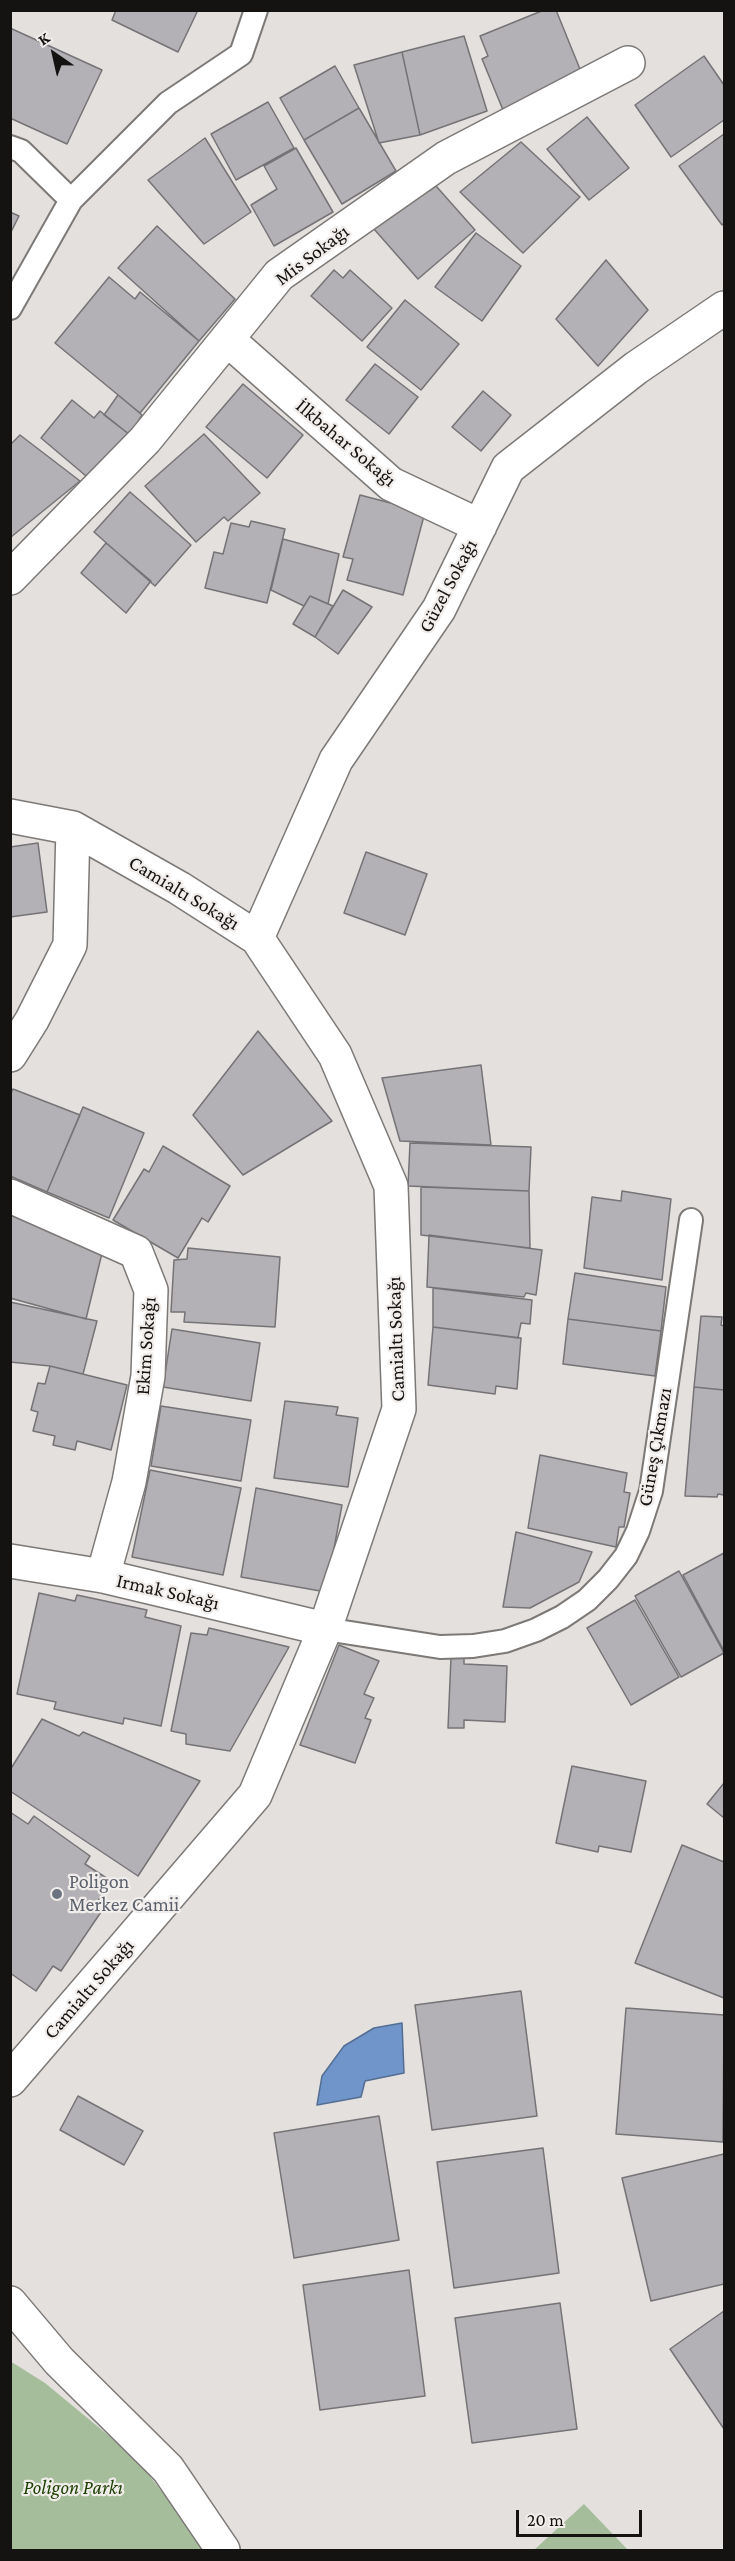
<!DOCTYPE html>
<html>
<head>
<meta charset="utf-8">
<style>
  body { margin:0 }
  #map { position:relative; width:735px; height:2561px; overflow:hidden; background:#e4e0de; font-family:"Crimson Pro",serif }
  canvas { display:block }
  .frame { position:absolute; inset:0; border:12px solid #141312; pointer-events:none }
  .north { position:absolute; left:24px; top:24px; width:60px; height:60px; -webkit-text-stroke:4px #f1edeb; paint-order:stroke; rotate:326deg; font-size:16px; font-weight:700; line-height:24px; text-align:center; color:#141312 }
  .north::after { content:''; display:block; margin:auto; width:21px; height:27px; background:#141312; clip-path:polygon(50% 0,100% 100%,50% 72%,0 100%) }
  .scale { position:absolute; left:516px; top:2510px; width:126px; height:27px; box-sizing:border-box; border:3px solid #141312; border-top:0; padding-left:8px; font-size:18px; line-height:21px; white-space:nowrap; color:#141312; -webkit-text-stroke:4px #f1edeb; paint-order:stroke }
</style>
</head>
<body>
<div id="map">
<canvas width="735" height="2561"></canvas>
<div class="frame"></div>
<div class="north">K</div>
<div class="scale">20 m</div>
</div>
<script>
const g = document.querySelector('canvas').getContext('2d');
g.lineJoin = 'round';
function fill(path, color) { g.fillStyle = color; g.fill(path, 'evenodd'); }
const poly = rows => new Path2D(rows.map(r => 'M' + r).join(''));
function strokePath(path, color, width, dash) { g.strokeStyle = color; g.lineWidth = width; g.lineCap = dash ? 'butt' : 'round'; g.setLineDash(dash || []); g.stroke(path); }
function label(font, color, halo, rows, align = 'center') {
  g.font = font + ' "Crimson Pro",serif'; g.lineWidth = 4.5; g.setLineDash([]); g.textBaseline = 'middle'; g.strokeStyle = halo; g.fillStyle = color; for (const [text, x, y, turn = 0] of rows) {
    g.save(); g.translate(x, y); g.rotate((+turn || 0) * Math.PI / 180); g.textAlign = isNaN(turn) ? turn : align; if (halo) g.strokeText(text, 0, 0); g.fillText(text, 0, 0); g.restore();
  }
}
const green = poly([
  [10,2361,45,2383,137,2459,206,2550,11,2550],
  [584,2504,628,2550,534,2550]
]);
const water = poly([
  [402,2023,404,2073,365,2081,361,2097,317,2105,322,2076,344,2046,374,2028,402,2023]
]);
const building = poly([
  [116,10,198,10,178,52,112,20,116,10],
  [544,10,556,10,584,79,503,110,482,59,488,56,480,36,544,10],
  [10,28,102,70,67,144,10,118,10,28],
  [464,36,487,111,420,135,402,52,464,36],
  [402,52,420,135,379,143,354,65,402,52],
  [704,56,724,85,724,120,671,157,635,105,704,56],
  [335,66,359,108,304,140,280,98,335,66],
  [268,102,294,148,236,180,211,134,268,102],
  [359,108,396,171,342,204,304,140,359,108],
  [587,117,629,168,589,200,547,149,587,117],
  [724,134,724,223,722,225,679,166,724,134],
  [205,138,251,212,204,244,148,180,205,138],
  [521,142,580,197,523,253,460,192,521,142],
  [296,148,333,212,274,246,251,205,277,189,264,166,296,148],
  [424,185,429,191,436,186,475,230,418,279,374,229,424,185],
  [10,212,19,216,10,234,10,212],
  [157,226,235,299,199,341,118,268,157,226],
  [476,233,521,266,482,321,435,287,476,233],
  [606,260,648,310,598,366,556,319,606,260],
  [334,270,343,278,350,270,392,308,362,341,311,296,334,270],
  [109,277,135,299,140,292,199,341,140,413,55,343,109,277],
  [405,300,459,344,421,390,367,347,405,300],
  [375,364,418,397,389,434,346,400,375,364],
  [243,384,303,435,267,478,206,427,243,384],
  [483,391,511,415,481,451,452,427,483,391],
  [118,395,142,415,130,435,104,415,118,395],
  [72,400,94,418,100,411,130,435,92,481,41,438,72,400],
  [204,434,260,493,228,521,224,517,196,542,145,486,204,434],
  [20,435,80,481,11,537,10,445,20,435],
  [130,492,191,545,155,586,94,532,130,492],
  [360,495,425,512,403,595,347,580,353,559,343,557,360,495],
  [251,521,285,529,267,603,205,588,214,552,223,554,231,523,249,527,251,521],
  [283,539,339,554,328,604,310,596,304,606,271,590,283,539],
  [106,543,151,581,126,613,81,573,106,543],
  [343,590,372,607,338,654,315,637,343,590],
  [310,596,333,606,315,637,293,624,310,596],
  [38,843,47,912,10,917,10,847,38,843],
  [366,852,427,874,405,935,344,913,366,852],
  [258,1031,332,1121,243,1175,193,1115,258,1031],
  [481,1065,491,1145,400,1141,382,1078,481,1065],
  [13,1089,80,1115,47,1192,10,1176,10,1095,13,1089],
  [83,1107,144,1133,109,1218,47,1192,83,1107],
  [410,1143,531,1147,529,1191,408,1186,410,1143],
  [163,1146,230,1186,208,1222,202,1218,178,1258,113,1220,144,1169,149,1172,163,1146],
  [421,1187,529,1191,530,1248,421,1235,421,1187],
  [622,1191,671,1199,662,1280,584,1268,592,1197,621,1201,622,1191],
  [11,1215,103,1249,86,1319,10,1298,11,1215],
  [429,1235,542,1250,536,1295,526,1293,524,1297,427,1287,429,1235],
  [188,1248,280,1257,275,1327,184,1322,185,1312,171,1312,174,1260,187,1259,188,1248],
  [575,1273,666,1287,661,1331,568,1319,575,1273],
  [433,1288,532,1300,530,1324,521,1323,518,1338,433,1327,433,1288],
  [10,1302,97,1321,83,1374,50,1366,10,1362,10,1302],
  [701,1316,722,1317,721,1325,724,1326,724,1390,694,1387,701,1316],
  [568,1319,661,1331,655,1376,563,1364,568,1319],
  [433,1327,521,1338,517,1389,496,1386,495,1394,428,1385,433,1327],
  [172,1329,260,1343,251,1401,163,1387,172,1329],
  [50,1366,127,1385,111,1450,77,1441,75,1450,53,1445,55,1436,33,1431,38,1412,31,1410,38,1383,45,1384,50,1366],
  [694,1387,724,1390,724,1495,718,1494,717,1497,685,1496,694,1387],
  [285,1401,338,1407,336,1415,358,1418,348,1487,274,1478,285,1401],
  [161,1406,251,1420,241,1481,151,1466,161,1406],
  [540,1455,627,1473,624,1492,630,1493,624,1527,619,1527,616,1547,528,1528,540,1455],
  [150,1470,241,1488,223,1575,132,1557,150,1470],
  [256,1488,342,1505,326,1592,241,1577,256,1488],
  [516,1532,592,1552,579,1582,530,1608,503,1607,516,1532],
  [724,1553,724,1651,683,1575,724,1553],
  [679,1571,724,1653,681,1677,635,1596,679,1571],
  [39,1593,75,1601,77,1595,147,1610,145,1617,181,1626,161,1726,124,1718,123,1724,54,1709,56,1702,17,1694,39,1593],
  [635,1600,679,1677,631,1705,587,1628,635,1600],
  [209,1628,289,1647,230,1751,186,1744,186,1734,171,1731,191,1633,207,1635,209,1628],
  [339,1645,379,1661,364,1694,374,1698,365,1718,371,1720,355,1763,300,1745,339,1645],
  [451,1657,464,1658,464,1664,507,1666,505,1722,464,1720,464,1728,448,1728,451,1657],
  [42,1719,79,1736,83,1732,200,1781,138,1876,10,1791,10,1770,42,1719],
  [572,1766,646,1781,631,1852,599,1846,598,1852,556,1843,572,1766],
  [724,1783,724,1818,707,1804,724,1783],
  [10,1812,28,1824,34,1816,90,1856,85,1864,111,1881,94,1907,101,1912,61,1971,53,1966,36,1991,10,1973,10,1812],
  [682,1845,724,1862,724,1998,635,1963,682,1845],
  [521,1991,537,2116,432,2130,415,2005,521,1991],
  [626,2008,724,2015,723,2142,616,2134,626,2008],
  [78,2096,143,2131,124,2165,60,2130,78,2096],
  [379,2116,399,2240,294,2258,274,2133,379,2116],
  [543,2148,559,2273,454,2288,437,2162,543,2148],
  [724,2154,724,2284,651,2301,622,2178,724,2154],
  [409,2270,425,2396,320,2410,303,2285,409,2270],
  [560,2303,577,2429,472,2443,455,2318,560,2303],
  [724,2311,724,2429,670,2349,724,2311]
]);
const lane = poly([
  [10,147,21,151,71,200],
  [10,308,71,200,168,103,241,54,256,10],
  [325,1629,440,1647,473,1646,505,1641,536,1630,562,1617,587,1600,608,1579,626,1556,638,1531,651,1491,691,1220]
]);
const street = poly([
  [227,339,391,484,480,526],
  [10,578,145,440,279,275,446,158,628,63],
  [10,816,73,828,179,888,257,938,335,1055,391,1186,399,1409,325,1629,255,1795,10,2080],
  [257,938,336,760,439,609,508,468,636,368,724,308],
  [10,1055,32,1020,70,945,73,828],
  [10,1196,136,1252,151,1290,148,1376,129,1482,103,1576],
  [10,1561,103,1576,325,1629],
  [10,2303,59,2361,168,2469,223,2550]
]);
const markers = [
  [57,1894,6,"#6b7280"]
];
const streetNames = [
  ["Mis Sokağı",312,255,-37],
  ["İlkbahar Sokağı",346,443,40],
  ["Güzel Sokağı",448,586,-62],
  ["Camialtı Sokağı",184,893,31],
  ["Camialtı Sokağı",396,1339,-92],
  ["Ekim Sokağı",146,1346,-86],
  ["Güneş Çıkmazı",655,1447,-80],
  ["Irmak Sokağı",168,1592,13],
  ["Camialtı Sokağı",89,1989,-49]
];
const worshipNames = [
  ["Poligon",69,1882],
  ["Merkez Camii",69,1905]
];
const parkNames = [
  ["Poligon Parkı",73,2488]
];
fill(green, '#a5bd9a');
fill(water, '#7095ca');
strokePath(water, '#546e93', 1.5);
fill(building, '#b3b1b5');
strokePath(building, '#757376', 1.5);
strokePath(lane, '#7c7977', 26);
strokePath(street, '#7c7977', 36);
strokePath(lane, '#fff', 22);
strokePath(street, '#fff', 33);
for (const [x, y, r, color] of markers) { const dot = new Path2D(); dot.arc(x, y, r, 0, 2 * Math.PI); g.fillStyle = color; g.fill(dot); strokePath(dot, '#f1edeb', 2); }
label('20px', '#141312', '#f1edeb', streetNames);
label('20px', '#5b616d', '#f1edeb', worshipNames, 'left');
label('italic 20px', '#1b3f01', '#f1edeb', parkNames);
</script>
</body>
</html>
